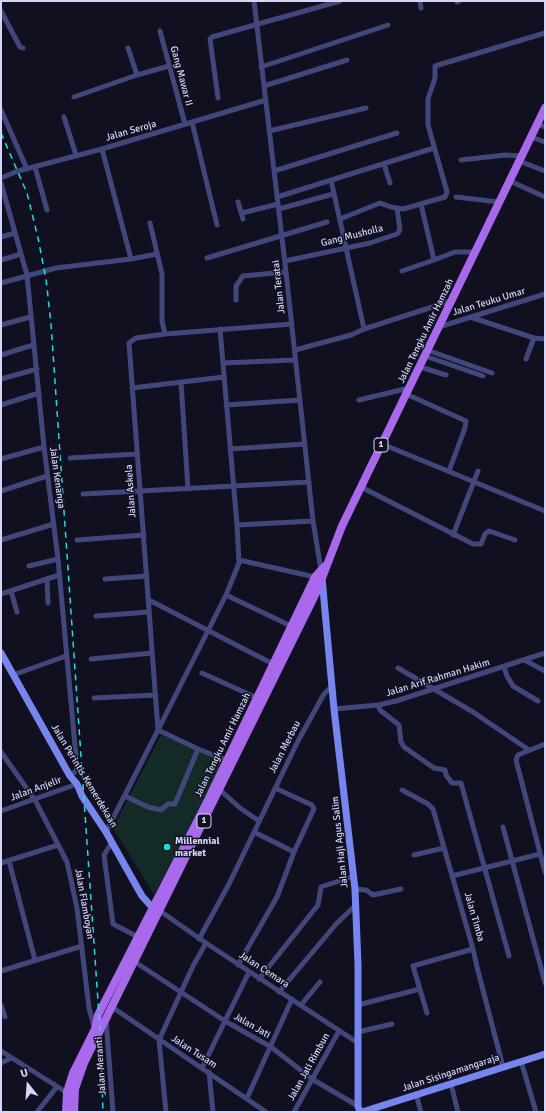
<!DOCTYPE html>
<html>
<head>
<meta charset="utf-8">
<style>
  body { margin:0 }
  #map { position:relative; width:546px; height:1113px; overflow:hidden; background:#111021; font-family:Signika,sans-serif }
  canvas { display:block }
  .frame { position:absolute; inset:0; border:2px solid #d5d6fa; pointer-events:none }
  .north { position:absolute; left:8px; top:1065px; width:40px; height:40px; -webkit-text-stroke:3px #111021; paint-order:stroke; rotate:343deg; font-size:11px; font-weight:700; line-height:16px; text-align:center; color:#d5d6fa }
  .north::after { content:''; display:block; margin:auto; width:14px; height:18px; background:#d5d6fa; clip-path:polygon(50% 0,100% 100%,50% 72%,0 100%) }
</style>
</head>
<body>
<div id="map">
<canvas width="546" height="1113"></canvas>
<div class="frame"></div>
<div class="north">U</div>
</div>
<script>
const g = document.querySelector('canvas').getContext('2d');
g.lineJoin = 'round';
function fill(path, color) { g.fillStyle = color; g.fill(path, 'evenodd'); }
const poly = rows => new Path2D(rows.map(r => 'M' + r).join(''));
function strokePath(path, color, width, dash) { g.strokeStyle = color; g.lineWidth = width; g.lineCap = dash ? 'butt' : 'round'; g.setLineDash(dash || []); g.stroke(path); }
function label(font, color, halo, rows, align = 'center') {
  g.font = font + ' Signika,sans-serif'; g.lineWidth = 3; g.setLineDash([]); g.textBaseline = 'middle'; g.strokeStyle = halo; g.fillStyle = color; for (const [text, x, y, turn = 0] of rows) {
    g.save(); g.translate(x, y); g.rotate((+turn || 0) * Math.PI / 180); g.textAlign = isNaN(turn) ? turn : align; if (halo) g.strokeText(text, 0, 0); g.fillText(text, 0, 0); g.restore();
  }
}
const green = poly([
  [161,735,224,761,154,895,113,828]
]);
const street = poly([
  [254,1,286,272,313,521,321,570],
  [420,1,421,8],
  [457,2,459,1],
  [1,11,20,47,23,48],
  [160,31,185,124],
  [261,67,388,25],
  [137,75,169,66],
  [264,86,347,60],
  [74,97,137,75,128,48],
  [218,98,210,39,212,37,340,1],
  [1,110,27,169],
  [64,117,76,155],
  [192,122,217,225],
  [537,124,545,127],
  [269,131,366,108],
  [531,137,545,142],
  [102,149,131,259],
  [461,160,505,155,522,156],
  [519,161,545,171],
  [384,164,390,183],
  [35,167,47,210],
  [274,171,397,133],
  [1,178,18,171,102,149,266,100],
  [331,180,364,329],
  [510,181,545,197],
  [1,183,27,275,44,447,58,559,77,768,76,771,70,776],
  [277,197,434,148],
  [456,197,499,202],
  [238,202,243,219],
  [421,204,434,260,455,252,475,252],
  [279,209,333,194],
  [242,213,278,204],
  [340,219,380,203,391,207,403,209,445,197,447,192,428,125,428,99,435,78,435,66,545,33],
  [150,223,162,274,162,321,165,334],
  [1,237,15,233],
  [207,258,327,222],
  [1,260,21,254],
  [285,261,370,243,397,234,400,230,397,208],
  [402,271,434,260],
  [1,283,56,268,131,259,157,254],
  [236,300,236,286,243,276,286,272],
  [470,317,534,338,545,339],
  [1,325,30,317],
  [439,327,545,294],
  [220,329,237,525,239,563,226,595,158,730,198,749,229,761],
  [295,350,351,335,364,329,451,301],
  [427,350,492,373],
  [1,355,33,345],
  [425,356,483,376],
  [526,359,534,338],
  [223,363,295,360],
  [420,367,446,375],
  [1,379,37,369],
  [181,382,188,489],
  [132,388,224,377],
  [406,394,466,421,465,428,449,471],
  [359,400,409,388],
  [1,405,39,393],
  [226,405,300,400],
  [382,444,545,511],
  [230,449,305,444],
  [70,458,137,454],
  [1,459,44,447],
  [361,487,473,544,481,544,485,534,489,531,515,540],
  [1,491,47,476],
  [83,494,309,482],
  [237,525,313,521],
  [453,535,478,471],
  [1,540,54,524],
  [77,540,144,535],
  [239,560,315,577],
  [29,566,58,559],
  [105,579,147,576],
  [47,580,48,603],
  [11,591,17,612],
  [1,594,59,575],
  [226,595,291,626],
  [149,600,273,664],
  [96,616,149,612],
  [91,659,152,653],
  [524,660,545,671],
  [504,667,507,676,513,686,538,701],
  [398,668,473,712,529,750],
  [202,673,257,698],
  [13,675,66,656],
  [94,698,156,695],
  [378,705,380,710,399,725,401,742,404,747,434,768,445,770,446,775,452,783,461,783,509,956],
  [334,709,378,705,396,701,545,653],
  [545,744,518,755,516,760,545,872],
  [1,752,35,800,67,862,77,908,89,1008,94,1026],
  [220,790,240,808,259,821],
  [402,790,428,804,433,809,473,949,477,967,503,1067],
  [125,796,148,807,161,810,168,804,175,804,198,749],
  [1,811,77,784],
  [503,827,545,983],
  [106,832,158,730,129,343,136,338,165,334,292,324],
  [254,832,294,852],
  [112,842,104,855,113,924,138,937],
  [414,855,444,848],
  [9,861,35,960],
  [1,863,58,845],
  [452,876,540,854],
  [355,889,366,890,373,895,401,889],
  [160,911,206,943,358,1043],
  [199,939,229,884,298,741,324,694,332,686],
  [135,962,225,1021,271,1047,312,1079,358,1106],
  [238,965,277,897,294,852,314,809,312,805,275,788],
  [1,971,82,946],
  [259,979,318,905,321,887,354,876],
  [279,992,337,923,356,905],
  [1,1005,5,1017],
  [301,1005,320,982],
  [358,1005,420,989],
  [112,1007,266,1112],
  [427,1013,413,966,473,949],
  [106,1019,113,1112],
  [358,1032,392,1024],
  [1,1051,69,1094],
  [521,1061,536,1112],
  [1,1063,11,1058],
  [202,1068,249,972],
  [209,1072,213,1112],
  [451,1084,458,1112],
  [416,1094,421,1112],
  [247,1098,292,999],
  [37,1112,56,1088,54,1084],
  [166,1112,159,1040,193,966,206,943],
  [294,1112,339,1031]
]);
const secondary = poly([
  [322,578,334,709,355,889,358,965,358,1106,360,1112],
  [1,653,70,776,77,784,82,796,106,832,142,896,150,905,157,910],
  [362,1112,545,1054]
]);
const primary = poly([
  [66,1112,67,1092,73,1073,95,1029,98,1015,208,800,315,577,325,566],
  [74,1112,75,1089,84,1063,317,591,342,526,545,108]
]);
const rail = poly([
  [1,133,27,193,38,238,46,279,51,324,100,1030,103,1112]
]);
const markers = [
  [167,847,4,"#1be0d8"]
];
const shields = [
  [381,445,14],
  [204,821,14]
];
const shieldNames = [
  ["1",381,445],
  ["1",204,821]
];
const streetNames = [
  ["Gang Mawar II",181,76,75],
  ["Jalan Seroja",131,131,-16],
  ["Gang Musholla",352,236,-14],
  ["Jalan Teratai",279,287,-96],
  ["Jalan Teuku Umar",489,302,-17],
  ["Jalan Tengku Amir Hamzah",426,331,-64],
  ["Jalan Kenanga",57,478,82],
  ["Jalan Askela",131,491,-94],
  ["Jalan Arif Rahman Hakim",438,678,-17],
  ["Jalan Tengku Amir Hamzah",223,745,-64],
  ["Jalan Merbau",285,747,-63],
  ["Jalan Perintis Kemerdekaan",84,776,59],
  ["Jalan Anjelir",36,789,-20],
  ["Jalan Haji Agus Salim",340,842,-96],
  ["Jalan Flamboyan",84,904,80],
  ["Jalan Timba",474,917,74],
  ["Jalan Cemara",264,970,33],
  ["Jalan Jati",252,1026,30],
  ["Jalan Tusam",194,1052,33],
  ["Jalan Meranti",101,1066,-94],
  ["Jalan Jati Rimbun",309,1067,-61],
  ["Jalan Sisingamangaraja",451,1073,-18]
];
const poiNames = [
  ["Millennial",175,841],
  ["market",175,853]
];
fill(green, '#142a26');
strokePath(street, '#41477a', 5);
strokePath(secondary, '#7785ef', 7);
strokePath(primary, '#a969ed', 8);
strokePath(rail, '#1be0d8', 1.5, [6, 5]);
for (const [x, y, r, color] of markers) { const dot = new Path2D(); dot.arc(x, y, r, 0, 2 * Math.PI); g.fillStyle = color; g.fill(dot); strokePath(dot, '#111021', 1.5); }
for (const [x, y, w] of shields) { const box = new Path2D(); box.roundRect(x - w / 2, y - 7, w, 14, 3); g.fillStyle = '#111021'; g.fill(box); strokePath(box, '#d5d6fa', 1); }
label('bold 9px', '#d5d6fa', null, shieldNames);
label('10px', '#d5d6fa', '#111021', streetNames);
label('bold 10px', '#d5d6fa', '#111021', poiNames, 'left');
</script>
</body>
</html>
